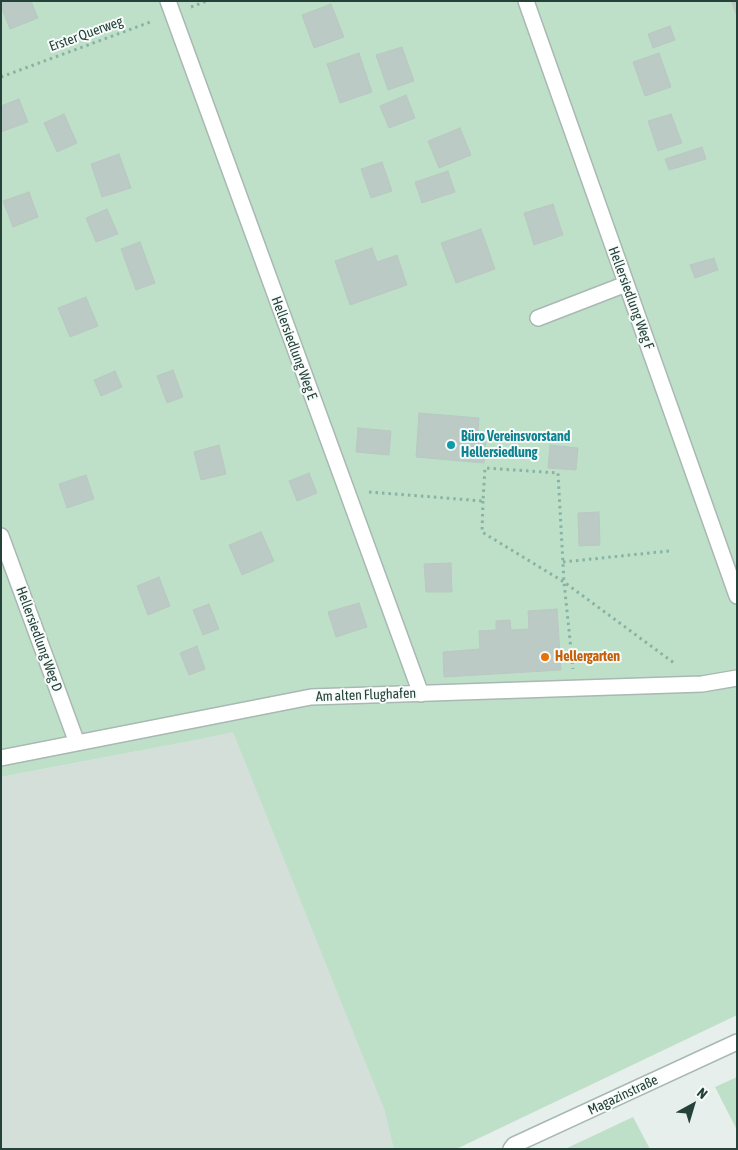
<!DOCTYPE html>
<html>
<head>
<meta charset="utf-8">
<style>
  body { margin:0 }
  #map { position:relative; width:738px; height:1150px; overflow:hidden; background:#e6efeb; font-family:"Asap Condensed",sans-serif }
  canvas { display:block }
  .frame { position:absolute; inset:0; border:2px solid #24423a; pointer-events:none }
  .north { position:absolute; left:668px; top:1080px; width:50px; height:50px; -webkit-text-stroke:4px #f7fbf9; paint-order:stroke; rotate:39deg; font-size:14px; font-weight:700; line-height:20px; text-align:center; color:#24423a }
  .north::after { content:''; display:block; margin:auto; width:18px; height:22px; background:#24423a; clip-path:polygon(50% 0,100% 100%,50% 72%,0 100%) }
</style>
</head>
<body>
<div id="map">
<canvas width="738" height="1150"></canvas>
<div class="frame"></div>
<div class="north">N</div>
</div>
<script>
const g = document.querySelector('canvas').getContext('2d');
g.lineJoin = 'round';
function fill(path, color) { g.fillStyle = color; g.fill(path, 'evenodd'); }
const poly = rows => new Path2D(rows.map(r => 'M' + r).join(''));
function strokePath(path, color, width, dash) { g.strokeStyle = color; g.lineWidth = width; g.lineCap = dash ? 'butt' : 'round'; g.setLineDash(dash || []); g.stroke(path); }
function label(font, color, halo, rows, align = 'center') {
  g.font = font + ' "Asap Condensed",sans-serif'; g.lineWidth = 4; g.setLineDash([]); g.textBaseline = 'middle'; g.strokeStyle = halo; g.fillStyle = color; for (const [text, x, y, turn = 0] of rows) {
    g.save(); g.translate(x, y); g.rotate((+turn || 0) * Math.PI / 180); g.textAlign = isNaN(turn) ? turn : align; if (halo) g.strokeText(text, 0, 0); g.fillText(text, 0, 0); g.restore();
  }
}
const built = poly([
  [276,721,737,1015,456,1149,1,1149,1,777,191,741]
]);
const green = poly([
  [1,1,737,1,737,1015,456,1149,394,1149,385,1111,233,732,191,741,1,777],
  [737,1077,737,1130,715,1087],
  [633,1117,650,1149,565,1149]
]);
const building = poly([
  [1,1,31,1,38,18,10,29,1,7,1,1],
  [731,1,737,1,737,16,731,1],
  [331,4,344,37,314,48,302,15,331,4],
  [670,26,675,40,653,48,648,34,670,26],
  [402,47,414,81,388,90,376,55,402,47],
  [359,53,372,92,340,103,327,64,359,53],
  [659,53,671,87,645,96,633,62,659,53],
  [406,95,415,118,389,128,380,106,406,95],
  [19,99,28,122,1,132,1,106,19,99],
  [64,114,77,143,57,152,44,123,64,114],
  [671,114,682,143,658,151,648,121,671,114],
  [460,128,471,155,439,168,428,141,460,128],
  [702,147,706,159,669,170,665,159,702,147],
  [119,154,131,188,102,197,91,164,119,154],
  [382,162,392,191,371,198,361,169,382,162],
  [448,171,455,192,422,203,415,182,448,171],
  [29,192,38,217,13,227,3,201,29,192],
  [553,204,563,235,534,245,524,213,553,204],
  [107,209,118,234,96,242,86,218,107,209],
  [481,229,495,269,456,283,441,243,481,229],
  [140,242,155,283,136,290,121,249,140,242],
  [372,248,377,262,397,255,407,285,350,305,335,261,372,248],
  [714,258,718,270,695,278,690,265,714,258],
  [86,297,98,326,70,337,58,308,86,297],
  [173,370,183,397,167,403,157,376,173,370],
  [115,371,122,387,101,396,94,380,115,371],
  [419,413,479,418,478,433,486,434,484,463,416,457,419,413],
  [358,428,391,431,389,455,356,452,358,428],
  [219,445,226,474,201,480,194,452,219,445],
  [550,445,578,448,576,470,548,468,550,445],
  [309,473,317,493,297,501,289,481,309,473],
  [86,475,94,499,67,508,59,484,86,475],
  [599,512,600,545,579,546,578,513,599,512],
  [261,532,274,561,242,575,229,545,261,532],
  [451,563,452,592,426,592,424,564,451,563],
  [159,577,170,606,148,615,137,586,159,577],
  [359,603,367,627,336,637,328,612,359,603],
  [209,604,219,629,203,635,193,610,209,604],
  [557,609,561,670,444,677,443,652,480,649,479,631,496,630,496,621,510,620,511,630,529,629,528,611,557,609],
  [197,646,205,669,189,675,180,653,197,646]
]);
const path = poly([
  [191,7,207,1],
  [1,77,153,21],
  [369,492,483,501,485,468,558,473,564,582,573,669],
  [483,501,482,532,564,582,674,663],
  [563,562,669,551]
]);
const minor = poly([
  [168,1,421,694],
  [526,1,737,596],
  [538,318,626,284],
  [1,536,77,743],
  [1,758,311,697,702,684,737,678],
  [511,1149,514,1145,737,1042]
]);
const markers = [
  [451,445,5,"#0f9aa8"],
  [545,657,5,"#e8710a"]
];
const streetNames = [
  ["Erster Querweg",86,34,-20],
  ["Hellersiedlung Weg F",631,298,70],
  ["Hellersiedlung Weg E",294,348,70],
  ["Hellersiedlung Weg D",39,639,70],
  ["Am alten Flughafen",366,695,-2],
  ["Magazinstraße",623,1095,-25]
];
const cultureNames = [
  ["Büro Vereinsvorstand",461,437],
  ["Hellersiedlung",461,453]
];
const foodNames = [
  ["Hellergarten",555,657]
];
fill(built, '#d4dfda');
fill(green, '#bfe0c8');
fill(building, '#bbcac4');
strokePath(building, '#b8c9c2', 1);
strokePath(minor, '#a8b8b2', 18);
strokePath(path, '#86b3a5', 3, [2.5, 4]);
strokePath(minor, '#fff', 15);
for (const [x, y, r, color] of markers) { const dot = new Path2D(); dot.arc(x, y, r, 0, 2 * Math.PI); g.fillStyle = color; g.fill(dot); strokePath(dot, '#f7fbf9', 2); }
label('14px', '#24423a', '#f7fbf9', streetNames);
label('bold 14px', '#0d838f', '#f7fbf9', cultureNames, 'left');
label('bold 14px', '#c56008', '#f7fbf9', foodNames, 'left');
</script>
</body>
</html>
